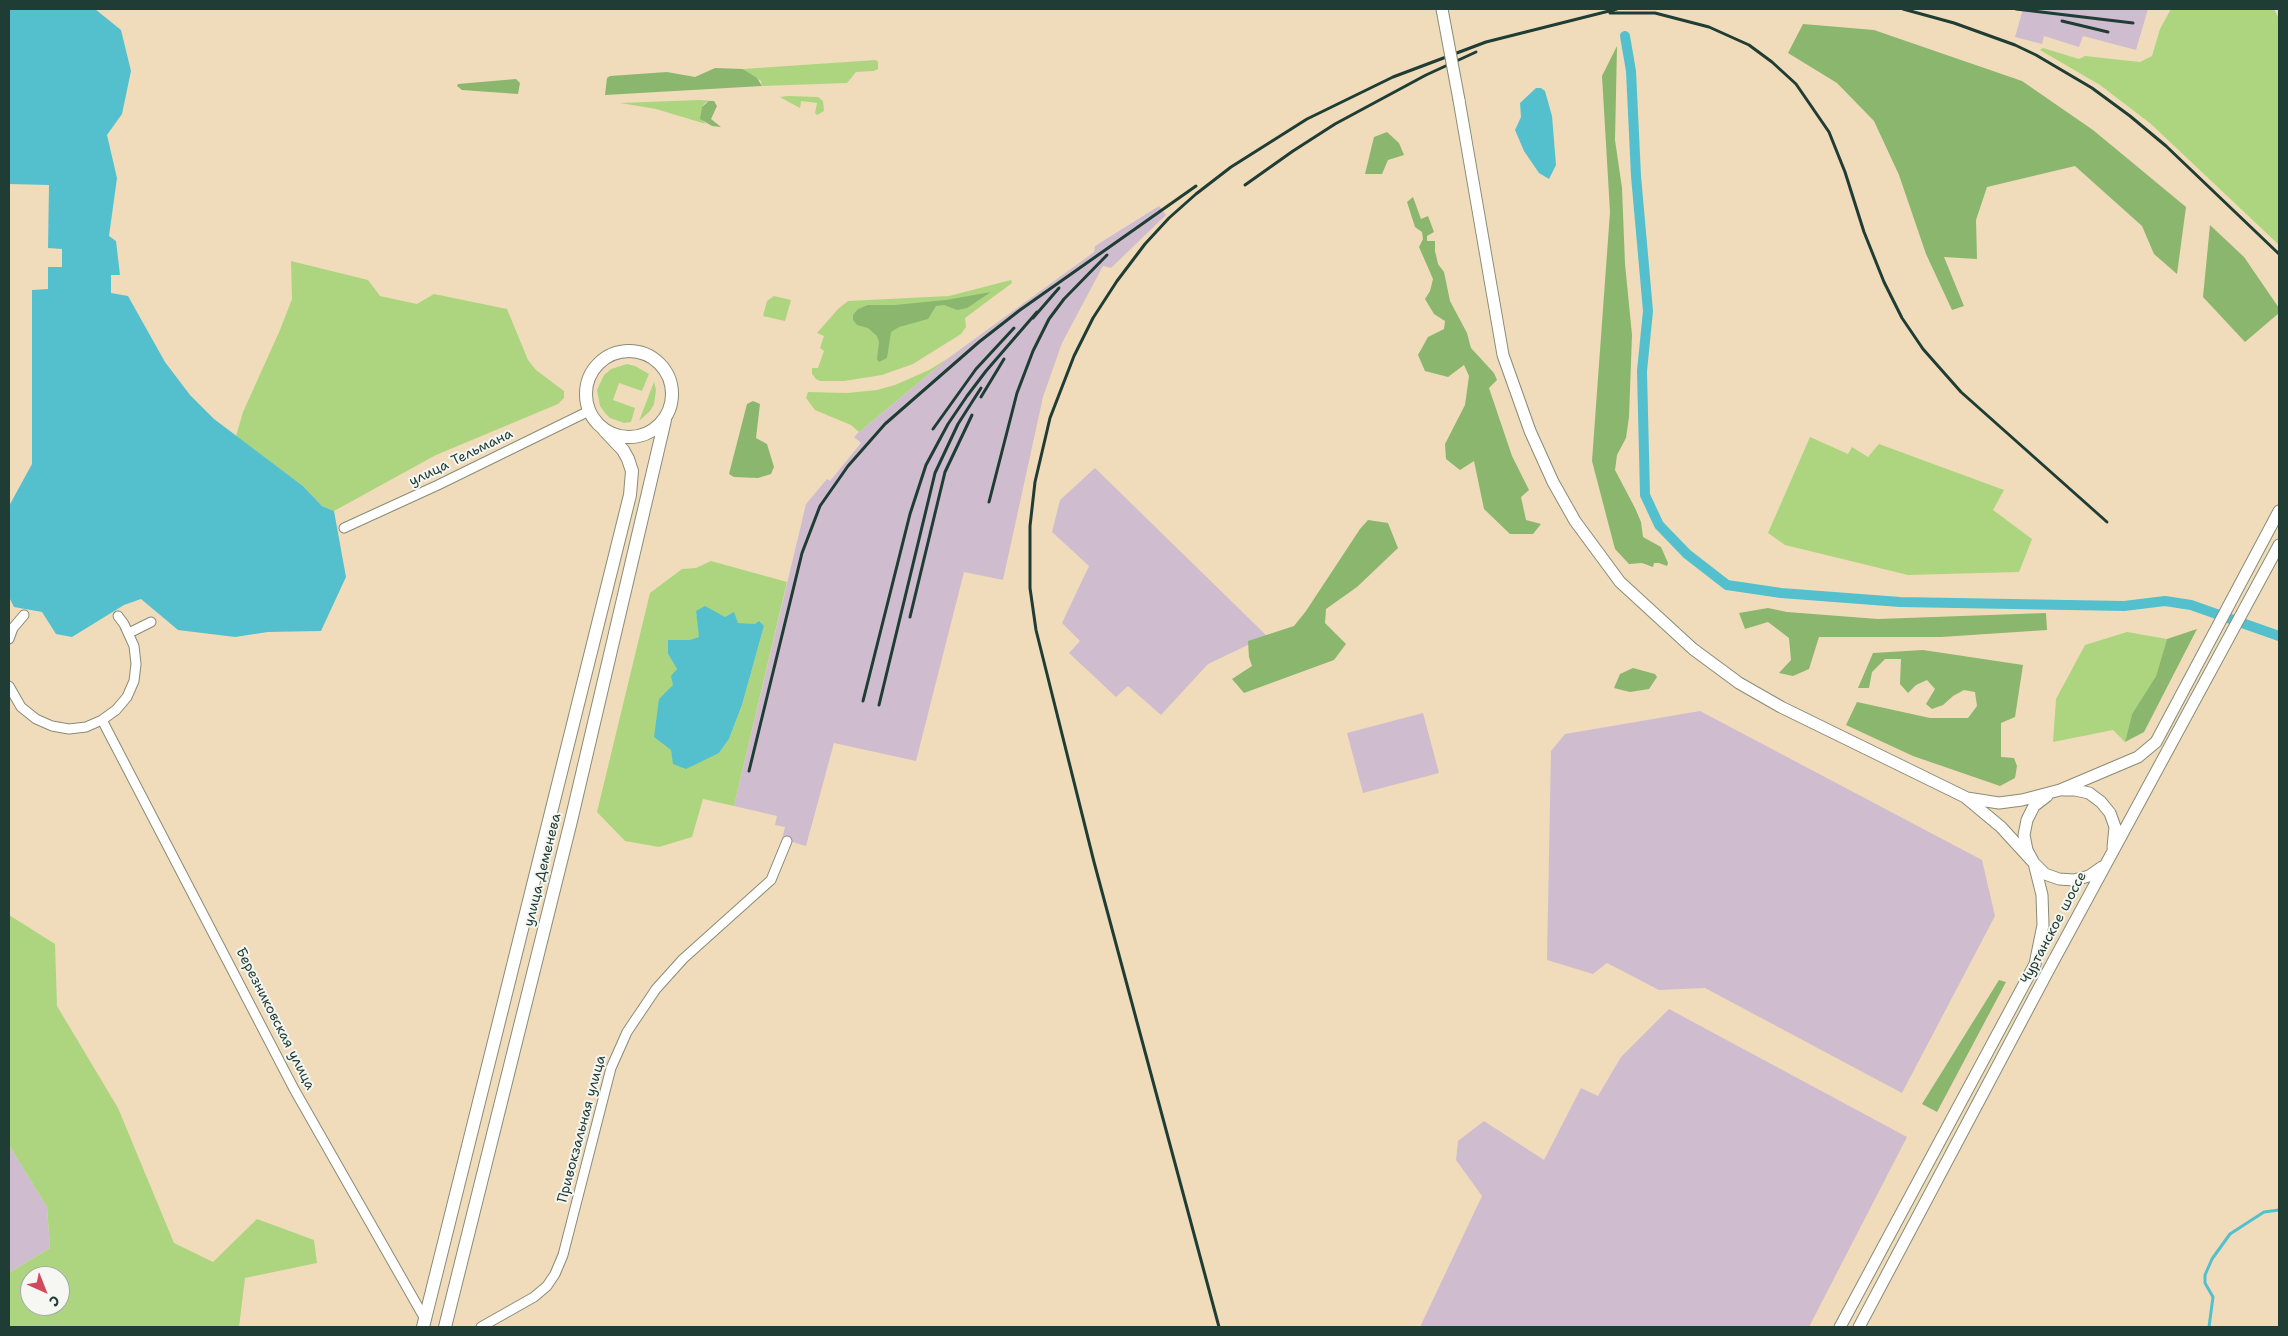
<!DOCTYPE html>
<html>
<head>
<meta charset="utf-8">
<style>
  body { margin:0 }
  #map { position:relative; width:2288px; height:1336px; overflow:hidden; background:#f0dcba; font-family:"Shantell Sans",sans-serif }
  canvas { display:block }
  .frame { position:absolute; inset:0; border:10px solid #1f3d34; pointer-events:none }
  .north { position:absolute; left:20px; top:1266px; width:50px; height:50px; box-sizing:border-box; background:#f6f6f2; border:1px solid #a0aca6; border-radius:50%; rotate:136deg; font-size:14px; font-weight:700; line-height:20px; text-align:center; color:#1f3d34 }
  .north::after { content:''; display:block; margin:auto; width:18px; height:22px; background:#d1495b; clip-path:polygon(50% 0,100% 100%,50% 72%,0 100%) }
</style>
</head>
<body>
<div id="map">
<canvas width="2288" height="1336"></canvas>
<div class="frame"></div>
<div class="north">С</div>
</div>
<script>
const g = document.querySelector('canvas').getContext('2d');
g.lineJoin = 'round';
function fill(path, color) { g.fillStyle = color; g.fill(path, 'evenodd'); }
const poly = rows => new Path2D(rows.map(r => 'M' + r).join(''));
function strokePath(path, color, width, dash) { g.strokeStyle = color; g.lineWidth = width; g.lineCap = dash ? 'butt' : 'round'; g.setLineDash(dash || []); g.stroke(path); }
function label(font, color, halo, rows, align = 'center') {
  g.font = font + ' "Shantell Sans",sans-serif'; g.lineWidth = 4; g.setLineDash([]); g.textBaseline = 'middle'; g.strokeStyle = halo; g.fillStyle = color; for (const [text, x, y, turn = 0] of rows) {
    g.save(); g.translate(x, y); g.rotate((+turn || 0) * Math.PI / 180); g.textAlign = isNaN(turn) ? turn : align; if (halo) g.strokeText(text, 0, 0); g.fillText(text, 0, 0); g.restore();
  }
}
const industrial = poly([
  [2023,9,2148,9,2136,50,2083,36,2079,47,2044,36,2042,44,2015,37],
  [1159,206,1166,215,1111,268,1103,266,1062,343,1043,397,1003,580,964,572,916,761,834,743,806,846,782,839,785,827,775,825,777,816,734,806,806,504,827,479,830,481,861,443,854,437,859,432,947,359,1094,252,1095,246],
  [1095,468,1267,636,1208,664,1161,715,1128,686,1116,697,1069,653,1080,641,1062,623,1089,566,1052,532,1060,500],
  [1700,711,1982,860,1995,916,1902,1093,1705,988,1659,990,1607,963,1593,974,1547,960,1551,751,1565,734],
  [1423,713,1439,773,1363,793,1347,733],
  [1669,1009,1907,1137,1809,1327,1420,1327,1482,1196,1456,1160,1458,1141,1484,1121,1544,1160,1581,1088,1598,1096,1621,1057],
  [9,1145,47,1207,50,1248,9,1273]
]);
const green = poly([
  [2171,9,2274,9,2279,19,2279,245,2151,124,2100,85,2040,50,2043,48,2079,59,2085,56,2140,62,2152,56,2160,29],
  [876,60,878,62,878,69,874,71,856,72,847,83,762,86,761,81,743,69],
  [788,96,818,97,823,101,824,111,817,115,815,113,817,103,801,101,800,108,780,97],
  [699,100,714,101,705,103,702,107,701,119,706,124,656,109,620,103],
  [291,261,368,280,380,296,417,304,434,294,507,309,528,360,536,370,564,391,564,398,558,404,436,455,334,511,322,506,303,486,236,436,243,412,280,330,292,299],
  [1011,280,1012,283,965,318,966,327,961,334,913,364,882,375,844,381,820,381,816,379,812,374,812,368,818,368,824,351,820,348,824,336,817,333,838,309,848,301,949,296],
  [774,296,791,300,785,321,763,316,767,301],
  [947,359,859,432,851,425,815,410,806,398,808,392,847,393,877,390,895,385,929,370],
  [627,364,635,366,649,374,642,391,619,383,613,400,635,408,631,422,624,423,610,418,605,413,600,406,597,390,604,375,611,369],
  [654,382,656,390,654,404,650,411,639,421],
  [1810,437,1848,454,1852,447,1868,457,1879,444,2004,490,1993,510,2032,539,2019,572,1908,575,1785,545,1768,533],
  [711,561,787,582,734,806,703,799,692,837,659,847,625,841,597,812,650,593,682,569,696,568],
  [696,611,725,617,738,623,764,626,742,705,729,739,719,753,674,764,671,750,673,685,677,669,668,654,700,637],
  [2127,632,2167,639,2156,676,2132,714,2125,742,2113,730,2053,742,2056,699,2085,645],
  [9,915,55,944,57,1006,118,1108,174,1243,213,1262,257,1219,314,1240,317,1263,245,1278,239,1327,9,1327,9,1273,50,1248,47,1207,9,1145],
  [30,1276,60,1276,60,1306,30,1306]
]);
const forest = poly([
  [1803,24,1874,30,2022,81,2093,130,2186,207,2177,274,2154,254,2142,226,2075,166,1987,187,1976,220,1977,259,1944,257,1964,306,1952,310,1926,254,1899,175,1874,121,1837,83,1788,53],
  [1617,46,1615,140,1622,188,1625,264,1632,335,1629,417,1626,438,1617,455,1615,470,1635,508,1641,522,1643,537,1661,547,1668,563,1667,566,1659,563,1654,563,1653,567,1642,563,1629,564,1615,549,1592,461,1610,212,1602,76],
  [715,68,743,69,757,78,762,86,605,95,607,78,610,76,667,72,695,77],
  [516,79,520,83,518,94,462,90,457,86,458,84],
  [709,101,714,101,717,106,711,119,721,127,712,126,700,119,702,107],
  [1387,132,1399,143,1404,155,1388,160,1382,174,1365,174,1374,137],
  [1413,197,1421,219,1428,216,1434,232,1427,236,1427,241,1435,241,1435,251,1438,264,1444,272,1450,301,1467,333,1471,348,1494,373,1497,380,1489,388,1512,456,1529,490,1521,497,1526,520,1541,524,1533,534,1510,534,1484,509,1474,461,1460,470,1446,459,1445,444,1465,405,1469,376,1464,365,1448,377,1425,371,1418,355,1428,337,1444,329,1445,321,1434,314,1425,299,1430,291,1433,279,1419,247,1423,239,1422,232,1415,227,1407,202],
  [2210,225,2244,257,2279,308,2279,313,2245,342,2203,297],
  [991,292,967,308,957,310,944,305,936,306,928,319,899,327,891,332,887,358,879,362,877,359,879,342,877,336,868,328,857,325,853,320,853,315,858,309,868,305,895,305,946,300],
  [753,401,760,404,756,438,767,444,774,467,771,474,758,478,734,477,729,474,747,404],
  [1368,520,1388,523,1398,548,1357,587,1326,609,1325,623,1346,644,1334,660,1244,693,1232,679,1252,666,1249,657,1248,641,1294,626,1306,611,1360,529],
  [1768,608,1787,612,1878,619,2046,613,2047,630,1941,637,1819,637,1809,669,1793,676,1779,673,1791,660,1789,638,1768,622,1745,629,1739,613],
  [2197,629,2144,732,2125,742,2132,714,2156,676,2167,639],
  [1923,650,2023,665,2015,717,2001,723,2001,757,2014,758,2017,766,2015,778,2000,786,1913,756,1846,725,1857,702,1930,718,1968,718,1977,706,1975,692,1964,690,1953,696,1943,705,1932,709,1926,704,1935,689,1927,680,1916,685,1908,693,1900,684,1901,659,1885,659,1872,672,1869,688,1858,688,1873,653],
  [1633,668,1655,674,1657,677,1649,689,1630,692,1614,688,1620,674],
  [1999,980,2006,982,1937,1112,1922,1104]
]);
const water = poly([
  [9,9,95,9,121,30,131,71,122,114,107,135,117,178,109,236,116,241,120,275,111,275,111,293,128,296,165,362,190,395,214,419,303,486,322,506,334,511,346,577,321,631,268,632,235,637,178,630,141,599,124,605,72,637,56,634,42,612,14,607,9,597,9,506,32,464,32,290,48,289,48,267,62,267,62,249,48,248,49,185,9,184],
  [1536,88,1541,88,1545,91,1552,116,1556,165,1549,179,1539,173,1524,151,1515,130,1521,117,1520,103],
  [705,606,725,617,734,612,738,623,755,624,759,621,764,626,742,705,729,739,719,753,686,769,673,764,671,750,654,737,659,699,673,685,671,676,677,669,668,654,668,640,690,640,699,637,696,611]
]);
const stream = poly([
  [2209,1327,2213,1297,2205,1283,2205,1275,2212,1259,2230,1234,2264,1212,2279,1210]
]);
const canal = poly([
  [1625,36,1631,71,1636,176,1648,311,1642,371,1645,495,1659,525,1687,554,1727,585,1781,593,1900,602,2124,606,2165,601,2191,605,2279,636]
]);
const minor = poly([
  [344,528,438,485,589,411],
  [129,633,151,622],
  [9,639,13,628,24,615],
  [9,686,21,707,36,719,52,726,69,729,86,727,102,720,116,710,127,697,134,681,136,664,134,646,124,624,118,616],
  [102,720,294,1089,425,1319],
  [481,1327,534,1297,547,1286,555,1274,563,1255,611,1068,627,1032,656,989,683,959,771,880,787,841]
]);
const tertiary = poly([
  [1459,100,1503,355,1530,431,1553,482,1575,521,1620,582,1693,649,1739,683,1781,707,1965,797,2001,827,2034,863,2042,895,2043,925,2035,964,1840,1327],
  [2064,790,2075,790,2089,793,2101,802,2110,813,2115,827,2113,847],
  [2047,796,2034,806,2027,820,2024,835,2027,850,2034,863,2045,874,2059,879,2074,880,2089,876,2102,867],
  [1967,798,1999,803,2022,800,2060,790,2138,757,2156,742,2279,511],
  [1859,1327,2048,971,2279,545]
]);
const secondary = poly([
  '586 394a43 43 0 1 1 86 0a43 43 0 1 1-86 0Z',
  [423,1327,630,495,632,471,628,459,623,450,604,430],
  [445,1327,571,821,665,420]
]);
const rail = poly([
  [1903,9,1954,23,2015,45,2036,55,2092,88,2130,116,2166,146,2279,254],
  [2016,9,2133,23],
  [1610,13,1655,13,1709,27,1749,45,1772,62,1796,84,1829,132,1845,172,1864,232,1884,282,1902,318,1923,349,1961,392,2107,522],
  [2062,21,2108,32],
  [1245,185,1293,151,1335,124,1426,75,1476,52],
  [1033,318,1059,288],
  [981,397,1004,359],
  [933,429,976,369,1014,328],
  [989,502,1017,393,1033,351,1049,319,1064,299,1107,255],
  [910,617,945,472,972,415],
  [863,701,910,514,926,465,948,424,967,396,986,371,1037,312],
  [879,705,935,473,958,424,981,388],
  [749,771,802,553,820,506,848,466,885,424,979,342,1020,310,1196,186],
  [1219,1327,1094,862,1036,630,1030,588,1030,526,1035,482,1050,418,1074,356,1093,318,1117,281,1145,244,1169,218,1196,194,1231,167,1307,119,1393,77,1486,42,1617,9]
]);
const tertiaryBridge = poly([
  [1442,9,1459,100]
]);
const streetNames = [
  ["улица Тельмана",461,458,-26],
  ["улица Деменева",543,870,-76],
  ["Чуртанское шоссе",2054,928,-62],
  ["Березниковская улица",275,1019,63],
  ["Привокзальная улица",582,1129,-75]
];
fill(industrial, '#cfbdcf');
fill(green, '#add57f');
fill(forest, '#8ab66e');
fill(water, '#54c0ce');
strokePath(stream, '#54c0ce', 3);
strokePath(canal, '#54c0ce', 10);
strokePath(minor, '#888c77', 11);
strokePath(tertiary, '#888c77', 13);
strokePath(secondary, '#888c77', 14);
strokePath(minor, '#fff', 9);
strokePath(tertiary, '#fff', 11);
strokePath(secondary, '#fff', 12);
strokePath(rail, '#1f3d34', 3);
strokePath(tertiaryBridge, '#888c77', 13, []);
strokePath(tertiaryBridge, '#fff', 11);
label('14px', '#1f3d34', '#f6f6f2', streetNames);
</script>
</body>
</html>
